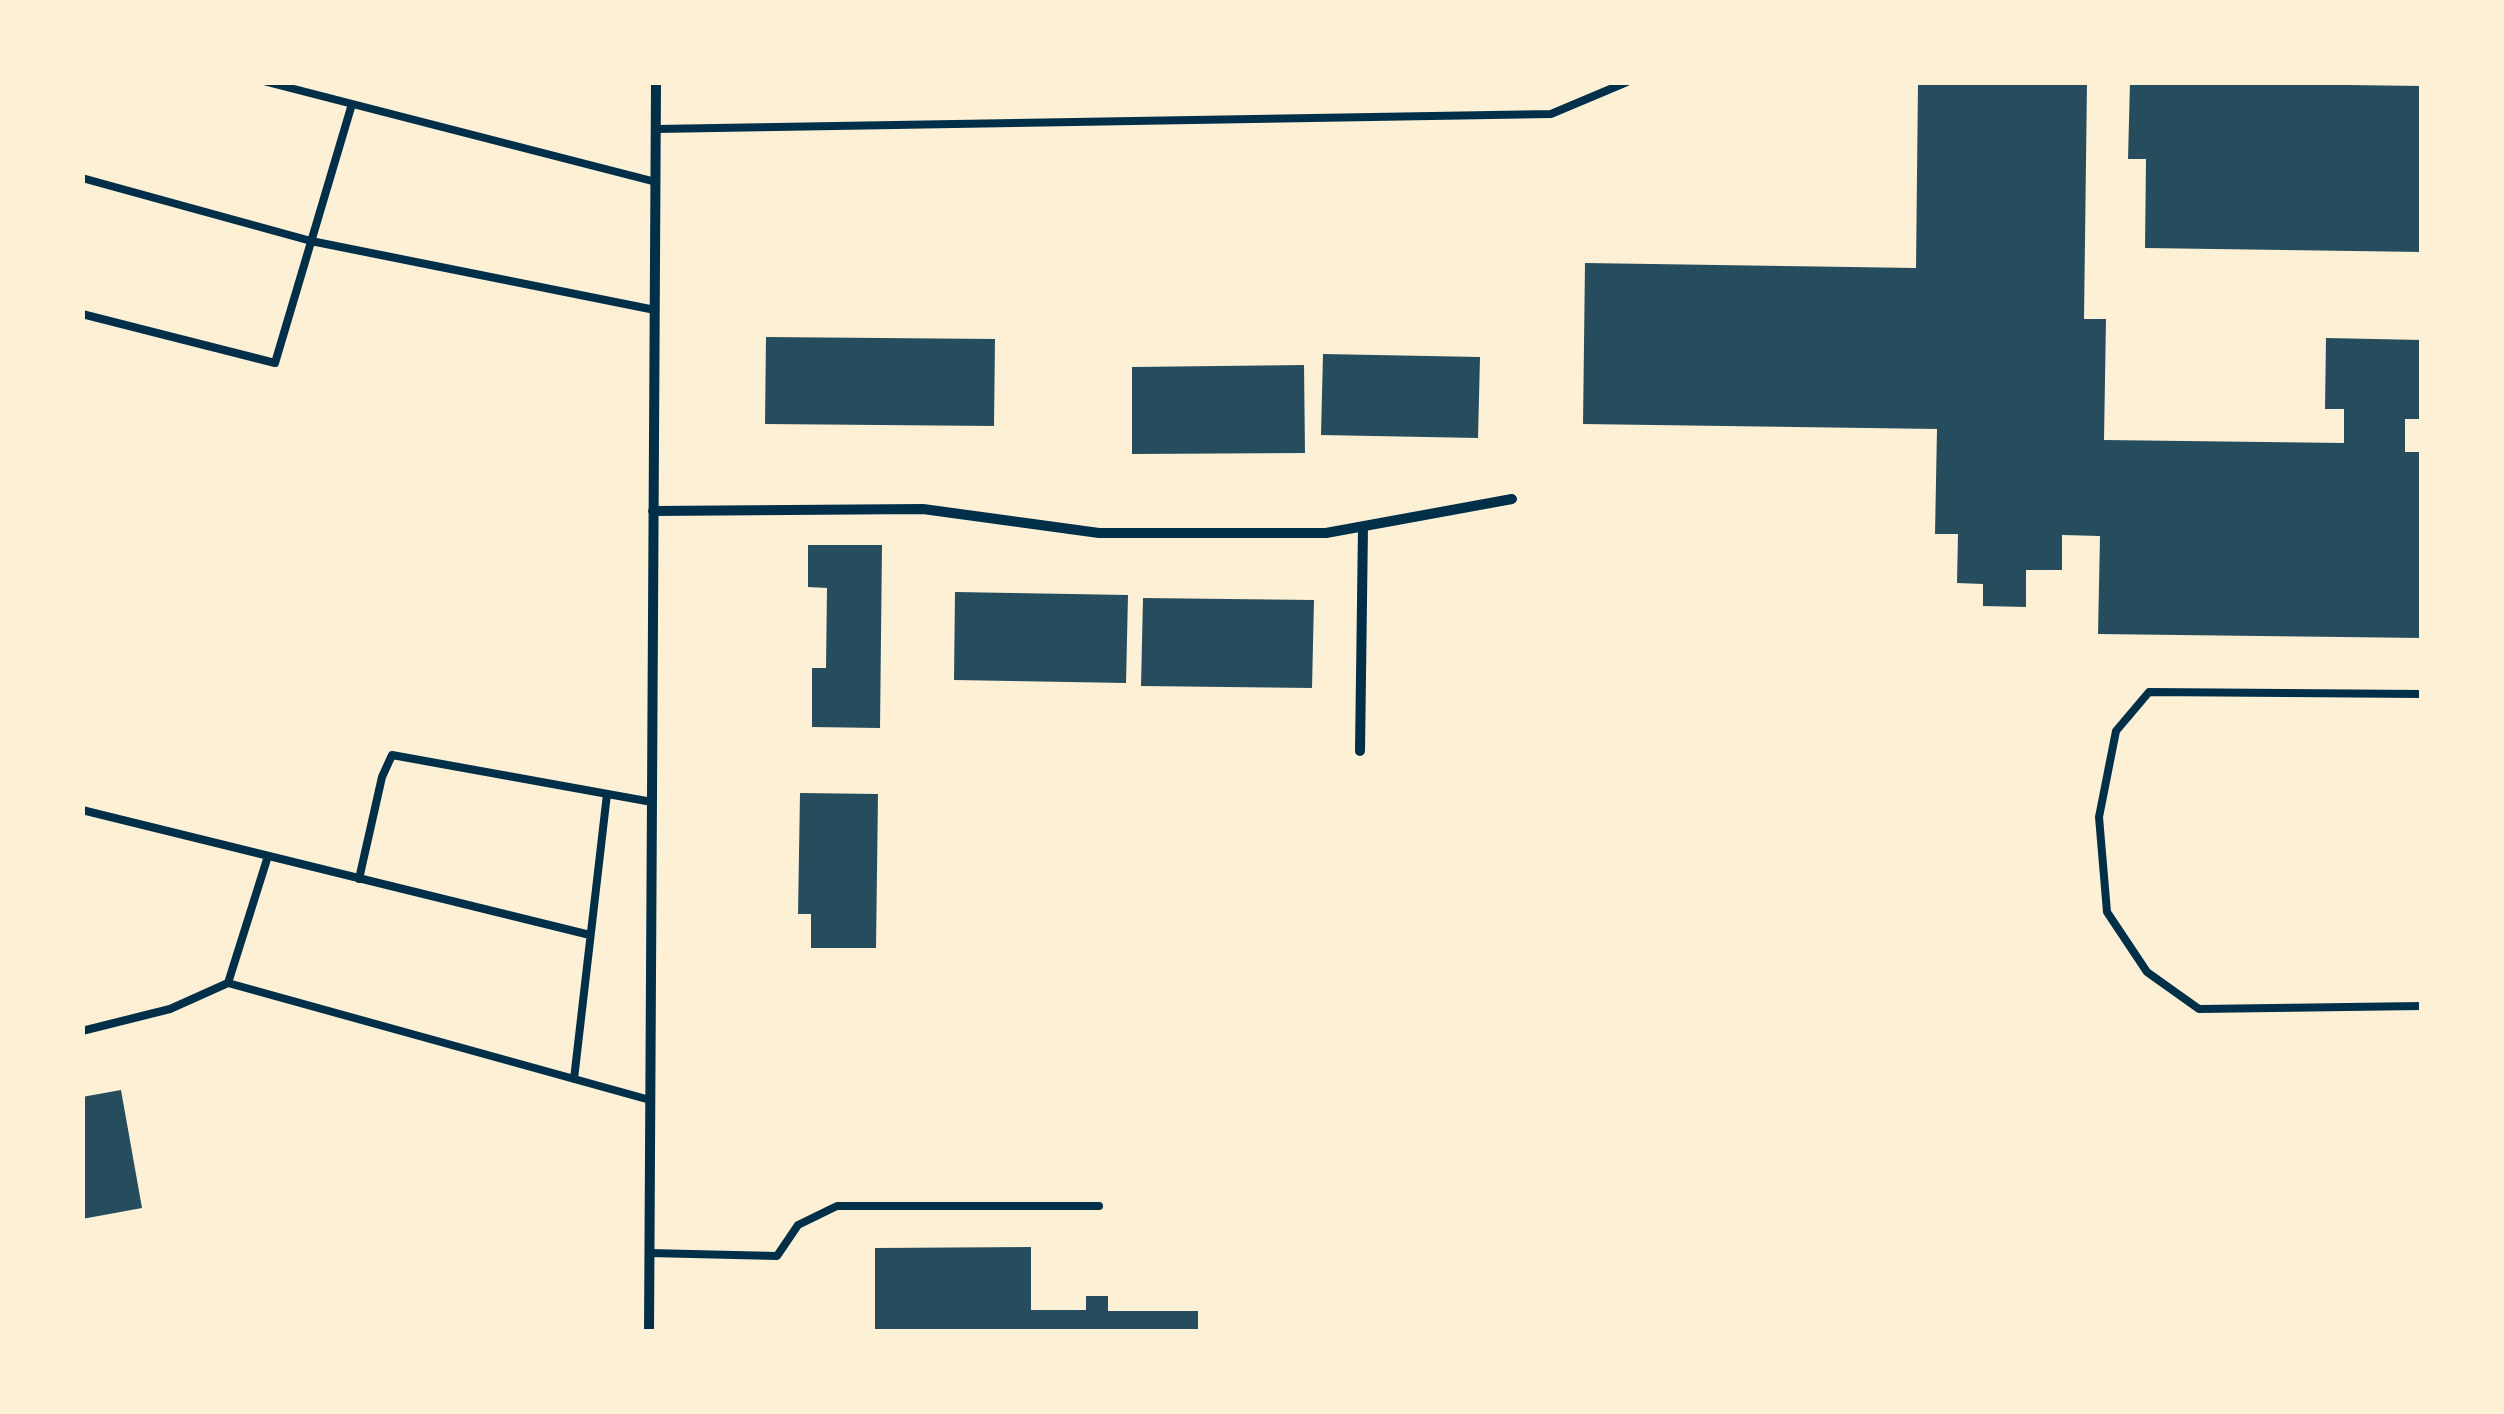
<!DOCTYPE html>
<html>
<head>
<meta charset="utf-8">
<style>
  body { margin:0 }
  #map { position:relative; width:2504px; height:1414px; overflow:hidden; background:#fdf0d5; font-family:Cabin,sans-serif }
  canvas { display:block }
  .frame { position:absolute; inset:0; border:85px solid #fdf0d5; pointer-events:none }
</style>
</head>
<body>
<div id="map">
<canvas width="2504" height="1414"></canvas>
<div class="frame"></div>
</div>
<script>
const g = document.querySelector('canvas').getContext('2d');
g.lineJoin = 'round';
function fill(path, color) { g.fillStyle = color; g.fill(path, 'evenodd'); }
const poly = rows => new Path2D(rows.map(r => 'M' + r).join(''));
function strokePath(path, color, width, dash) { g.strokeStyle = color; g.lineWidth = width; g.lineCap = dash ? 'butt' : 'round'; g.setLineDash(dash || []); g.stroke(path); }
const building = poly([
  [1918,82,2087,82,2084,319,2106,319,2104,440,2344,443,2344,409,2325,409,2326,338,2422,340,2422,419,2405,419,2405,452,2422,452,2422,638,2098,634,2100,536,2062,535,2062,570,2026,570,2026,607,1983,606,1983,584,1957,583,1958,534,1935,534,1937,429,1583,424,1585,263,1916,268],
  [2130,82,2422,86,2422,252,2145,248,2146,159,2128,159],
  [766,337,995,339,994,426,765,424],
  [1323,354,1480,357,1478,438,1321,435],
  [1304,365,1305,453,1132,454,1132,367],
  [808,545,882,545,880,728,812,727,812,668,826,668,827,588,808,587],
  [955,592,1128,595,1126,683,954,680],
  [1143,598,1314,600,1312,688,1141,686],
  [800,793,878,794,876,948,811,948,811,914,798,914],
  [121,1090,142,1208,82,1219,82,1097],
  [1031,1247,1031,1310,1086,1310,1086,1296,1108,1296,1108,1311,1198,1311,1198,1332,875,1332,875,1248]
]);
const service = poly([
  [267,82,656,182],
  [656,129,1551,114,1627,82],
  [82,178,311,241,655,310],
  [82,314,275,363,352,104],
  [2422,694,2149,692,2116,731,2099,817,2107,912,2147,972,2199,1009,2422,1006],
  [82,810,590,935],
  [359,879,382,777,392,755,652,802],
  [228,983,268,856],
  [82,1031,170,1009,228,983,650,1100],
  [574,1079,607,794],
  [649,1253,777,1256,798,1225,837,1206,1099,1206]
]);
const minor = poly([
  [653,511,923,509,1099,533,1326,533,1512,499],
  [1360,751,1363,527],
  [649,1332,656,82]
]);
fill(building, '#264d5e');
strokePath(service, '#003049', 8);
strokePath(minor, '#003049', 10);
</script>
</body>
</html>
